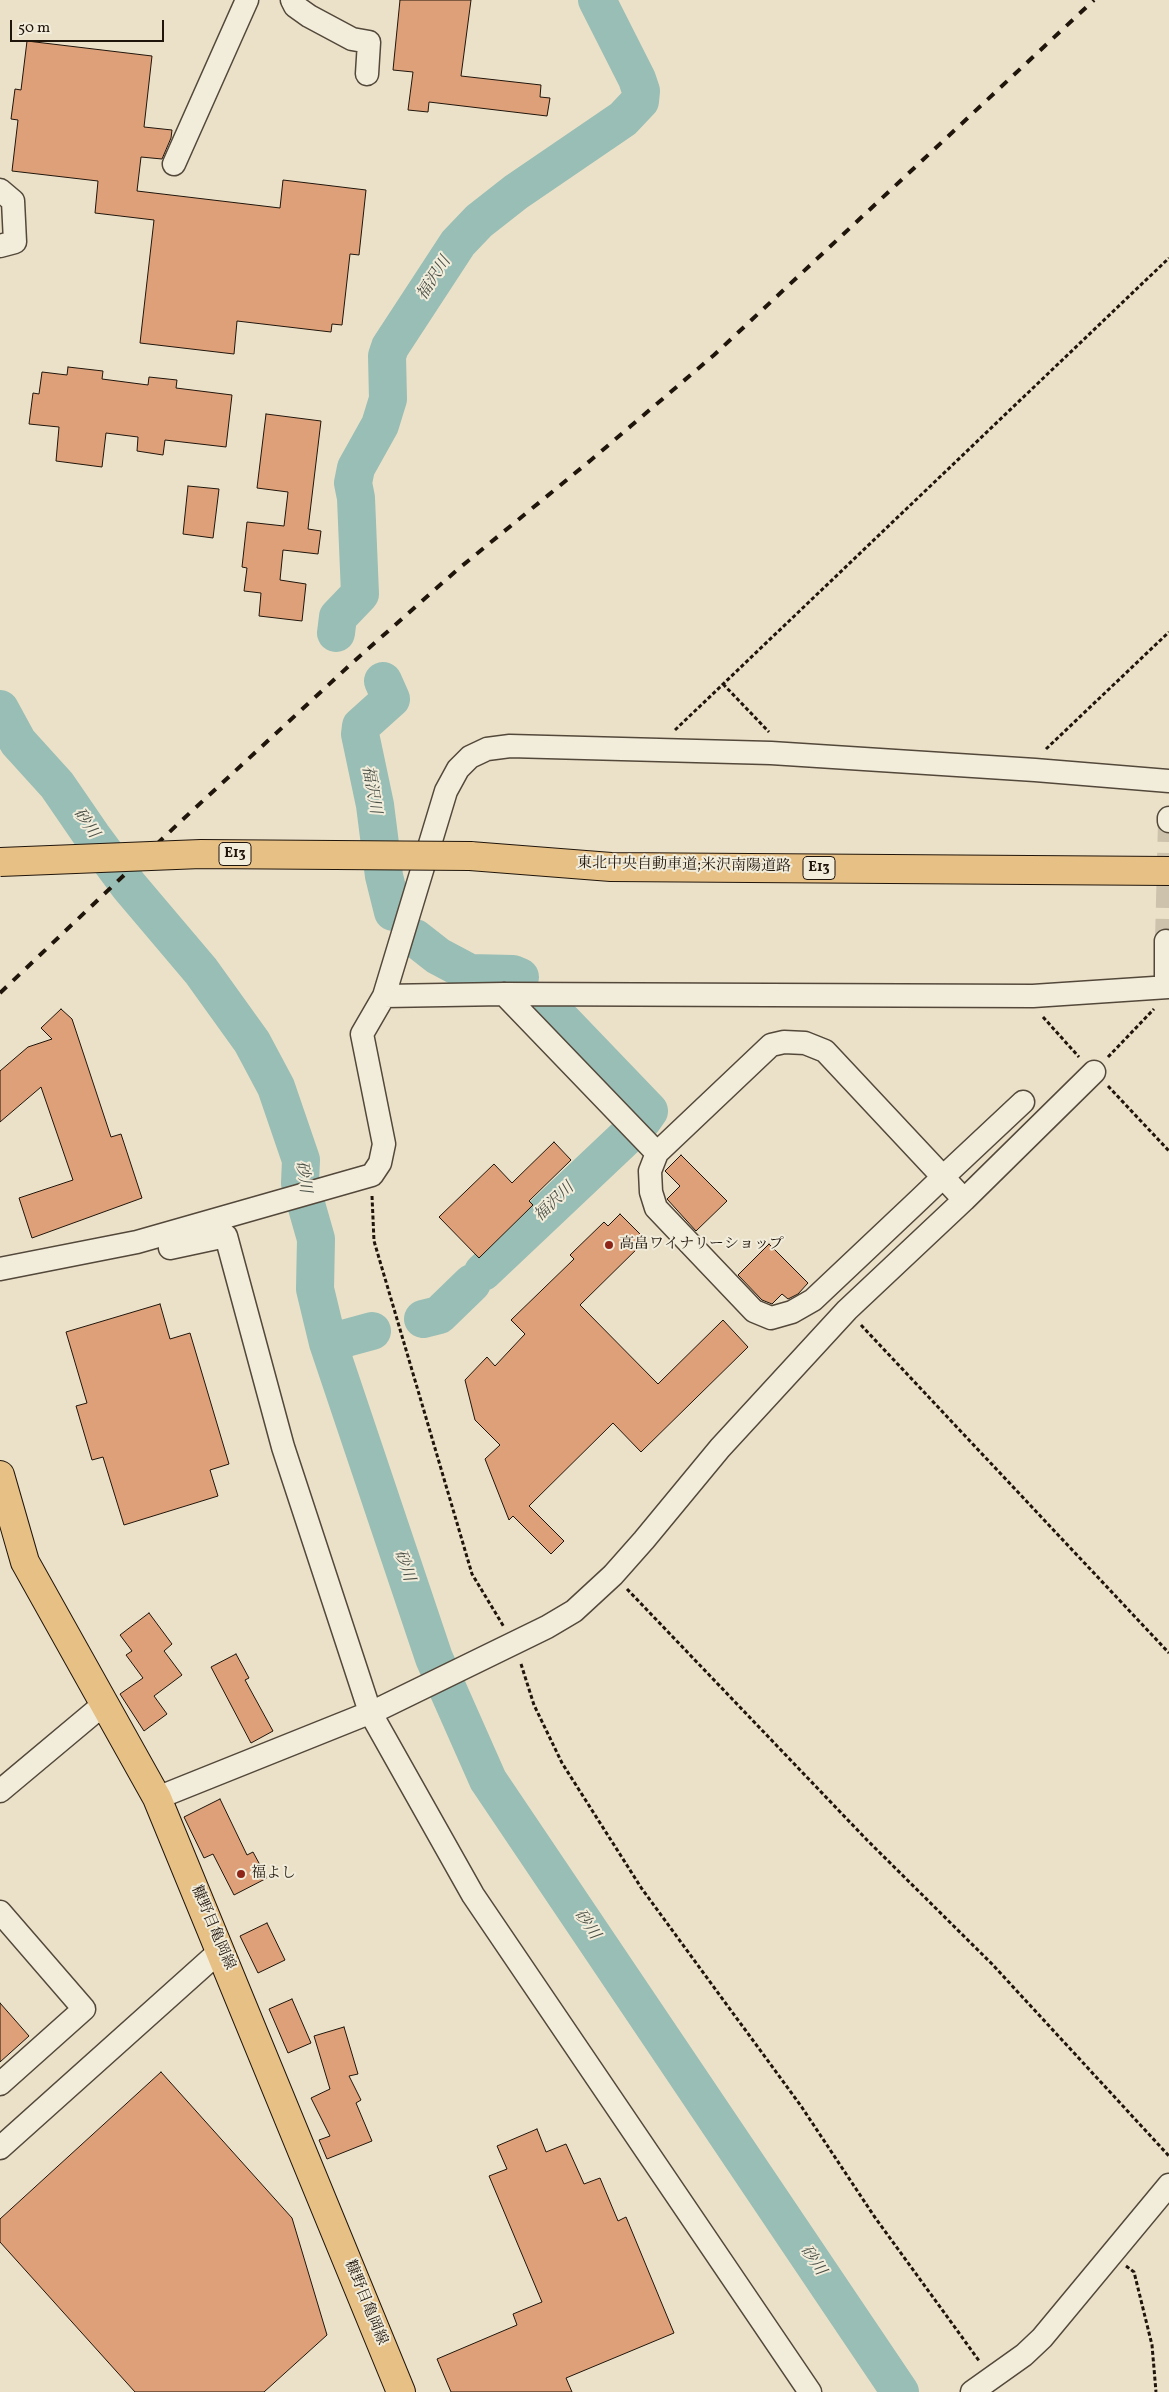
<!DOCTYPE html>
<html>
<head>
<meta charset="utf-8">
<style>
  body { margin:0 }
  #map { position:relative; width:1169px; height:2392px; overflow:hidden; background:#ebe1c8; font-family:Vollkorn,serif }
  canvas { display:block }
  .scale { position:absolute; left:10px; top:20px; width:154px; height:22px; box-sizing:border-box; border:2px solid #20150b; border-top:0; padding-left:6px; font-size:15px; line-height:18px; white-space:nowrap; color:#20150b; -webkit-text-stroke:4px #f2ecdb; paint-order:stroke }
</style>
</head>
<body>
<div id="map">
<canvas width="1169" height="2392"></canvas>
<div class="scale">50 m</div>
</div>
<script>
const g = document.querySelector('canvas').getContext('2d');
g.lineJoin = 'round';
const poly = rows => new Path2D(rows.map(r => 'M' + r).join(''));
function strokePath(path, color, width, dash) { g.strokeStyle = color; g.lineWidth = width; g.lineCap = dash ? 'butt' : 'round'; g.setLineDash(dash || []); g.stroke(path); }
function fill(path, color) { g.fillStyle = color; g.fill(path, 'evenodd'); }
function label(font, color, halo, rows, align = 'center') {
  g.font = font + ' Vollkorn,"Noto Serif JP",serif'; g.lineWidth = 4; g.setLineDash([]); g.textBaseline = 'middle'; g.strokeStyle = halo; g.fillStyle = color; for (const [text, x, y, turn = 0] of rows) {
    g.save(); g.translate(x, y); g.rotate((+turn || 0) * Math.PI / 180); g.textAlign = isNaN(turn) ? turn : align; if (halo) g.strokeText(text, 0, 0); g.fillText(text, 0, 0); g.restore();
  }
}
const river = poly([
  [336,633,338,617,360,594,356,498,353,483,356,468,380,425,388,399,387,356,390,347,458,243,479,221,516,192,623,119,640,101,641,91,637,79,597,0],
  [383,681,391,699,361,726,360,734,375,805,384,876,393,912],
  [0,709,18,742,57,785,92,836,129,886,201,971,252,1042,276,1087,301,1160,300,1183,316,1239,315,1289,328,1343,434,1658,488,1780,900,2392],
  [415,938,438,956,470,973,513,974,520,977],
  [553,1011,649,1111,642,1121],
  [483,1272,628,1135],
  [423,1319,439,1315,472,1283],
  [328,1343,372,1331]
]);
const building = poly([
  [400,0,471,0,461,76,541,85,540,97,550,98,547,116,429,102,428,112,408,110,413,72,393,70,400,0],
  [27,41,152,56,144,127,172,130,171,138,162,159,141,157,137,191,280,208,283,180,366,190,359,255,350,254,342,325,332,324,331,332,237,321,234,354,140,343,154,220,95,213,98,181,12,171,18,120,11,119,15,89,21,90,27,41],
  [68,367,103,371,102,379,148,385,149,377,177,380,176,388,232,395,226,447,165,440,163,455,137,451,138,437,106,433,102,467,56,461,59,427,29,424,33,393,39,394,42,372,67,375,68,367],
  [266,414,321,421,308,529,321,531,318,554,283,550,280,580,306,584,302,621,259,616,261,593,244,591,247,568,242,567,247,522,284,526,288,492,257,488,266,414],
  [188,486,219,489,213,538,183,534,188,486],
  [61,1009,72,1019,111,1137,121,1134,142,1198,32,1238,19,1198,73,1180,41,1087,0,1122,0,1071,28,1047,52,1039,41,1028,61,1009],
  [554,1142,571,1160,529,1201,533,1205,479,1258,439,1217,494,1164,512,1183,554,1142],
  [681,1155,727,1201,696,1231,667,1199,680,1186,665,1171,681,1155],
  [620,1214,646,1240,580,1305,658,1384,723,1320,748,1347,641,1452,613,1423,529,1506,564,1541,551,1554,513,1516,509,1520,485,1459,500,1445,475,1420,465,1380,487,1357,495,1366,525,1334,511,1320,574,1259,570,1255,604,1222,608,1226,620,1214],
  [769,1244,808,1283,798,1294,788,1299,782,1294,772,1304,762,1300,738,1275,769,1244],
  [160,1304,170,1339,190,1333,229,1464,210,1470,218,1496,124,1525,103,1457,92,1460,76,1406,87,1403,66,1332,160,1304],
  [149,1613,172,1644,164,1651,182,1675,154,1696,167,1714,144,1731,120,1694,143,1678,126,1655,132,1651,120,1635,149,1613],
  [236,1654,249,1678,245,1680,273,1731,251,1743,211,1667,236,1654],
  [220,1799,247,1855,253,1852,267,1878,234,1895,213,1854,204,1858,184,1817,220,1799],
  [267,1923,285,1960,258,1973,240,1936,267,1923],
  [292,1999,311,2043,288,2053,269,2009,292,1999],
  [0,2003,29,2036,0,2062,0,2003],
  [344,2027,358,2074,349,2076,361,2100,356,2103,372,2141,327,2159,319,2140,330,2136,311,2098,330,2089,314,2036,344,2027],
  [161,2072,292,2218,327,2335,264,2392,135,2392,0,2242,0,2219,161,2072],
  [537,2129,546,2152,566,2144,584,2184,600,2178,618,2221,626,2217,674,2333,566,2378,572,2392,451,2392,437,2359,517,2325,513,2314,542,2302,489,2176,507,2169,497,2146,537,2129]
]);
const minorTunnel = poly([
  [1166,941,1169,821]
]);
const path = poly([
  [723,684,769,732],
  [675,730,1169,258],
  [1046,749,1169,632],
  [1043,1017,1079,1057],
  [1108,1057,1154,1009],
  [1108,1086,1169,1151],
  [372,1196,374,1241,472,1574,504,1627],
  [861,1325,1169,1653],
  [627,1589,867,1840,992,1964,1169,2156],
  [521,1664,534,1705,562,1763,642,1889,801,2106,874,2216,980,2362],
  [1126,2266,1134,2272,1152,2345,1156,2392]
]);
const minor = poly([
  [292,0,295,6,309,16,352,39,369,42,367,74],
  [174,164,247,0],
  [0,190,13,201,15,242,0,246],
  [1169,821,1169,818],
  [1166,987,1166,941],
  [504,994,657,1153],
  [384,996,504,994,1033,996,1169,987],
  [964,1200,956,1191,943,1177,825,1051,805,1043,784,1042,771,1045,657,1153,650,1171,651,1192,656,1208,754,1311,771,1318,792,1312,813,1300,920,1199,943,1177,1023,1102],
  [170,1248,226,1236,283,1447,370,1712,473,1895,810,2392],
  [0,1269,137,1242,372,1175,380,1163,384,1144,362,1034,384,996,446,791,458,769,470,757,487,749,510,746,771,753,1035,770,1169,781],
  [0,1791,104,1704],
  [157,1798,379,1709,547,1627,574,1611,613,1575,644,1540,720,1448,847,1310,964,1200,1094,1072],
  [0,1912,84,2009,0,2084],
  [0,2148,221,1950],
  [972,2392,1024,2355,1042,2338,1169,2185]
]);
const major = poly([
  [0,1475,25,1562,157,1798,401,2392]
]);
const highway = poly([
  [470,856,611,867,1169,871]
]);
const rail = poly([
  [0,993,180,822,351,664,457,570,591,460,714,355,1094,0]
]);
const highwayBridge = poly([
  [0,862,201,854,470,856]
]);
const markers = [
  [609,1245,5,"#8f2418"],
  [241,1874,5,"#8f2418"]
];
const shields = [
  [235,854,32],
  [819,868,32]
];
const shieldNames = [
  ["E13",235,854],
  ["E13",819,868]
];
const streetNames = [
  ["東北中央自動車道;米沢南陽道路",684,866,1],
  ["糠野目亀岡線",212,1928,67],
  ["糠野目亀岡線",365,2303,68]
];
const poiNames = [
  ["高畠ワイナリーショップ",619,1245],
  ["福よし",251,1874]
];
const waterNames = [
  ["福沢川",435,279,-57],
  ["福沢川",370,790,80],
  ["砂川",85,824,55],
  ["砂川",302,1177,82],
  ["福沢川",555,1203,-44],
  ["砂川",403,1566,71],
  ["砂川",586,1925,56],
  ["砂川",812,2261,56]
];
strokePath(river, '#98beb5', 38);
fill(building, '#dea079');
strokePath(building, '#20150b', 1);
strokePath(minorTunnel, '#cdc2ac', 22, [22, 11]);
strokePath(minor, '#53483a', 25);
strokePath(major, '#20150b', 30);
strokePath(highway, '#20150b', 30);
strokePath(path, '#20150b', 3, [4, 2.5]);
strokePath(minor, '#f2ecdb', 22);
strokePath(major, '#e6c084', 28);
strokePath(highway, '#e6c084', 28);
strokePath(rail, '#20150b', 4, [9, 9]);
strokePath(highwayBridge, '#20150b', 30, []);
strokePath(highwayBridge, '#e6c084', 28);
for (const [x, y, r, color] of markers) { const dot = new Path2D(); dot.arc(x, y, r, 0, 2 * Math.PI); g.fillStyle = color; g.fill(dot); strokePath(dot, '#f2ecdb', 2); }
for (const [x, y, w] of shields) { const box = new Path2D(); box.roundRect(x - w / 2, y - 11.5, w, 23, 4); g.fillStyle = '#f2ecdb'; g.fill(box); strokePath(box, '#20150b', 1); }
label('bold 14px', '#20150b', null, shieldNames);
label('15px', '#20150b', '#f2ecdb', streetNames);
label('15px', '#20150b', '#f2ecdb', poiNames, 'left');
label('italic 16px', '#4a5046', '#f2ecdb', waterNames);
</script>
</body>
</html>
